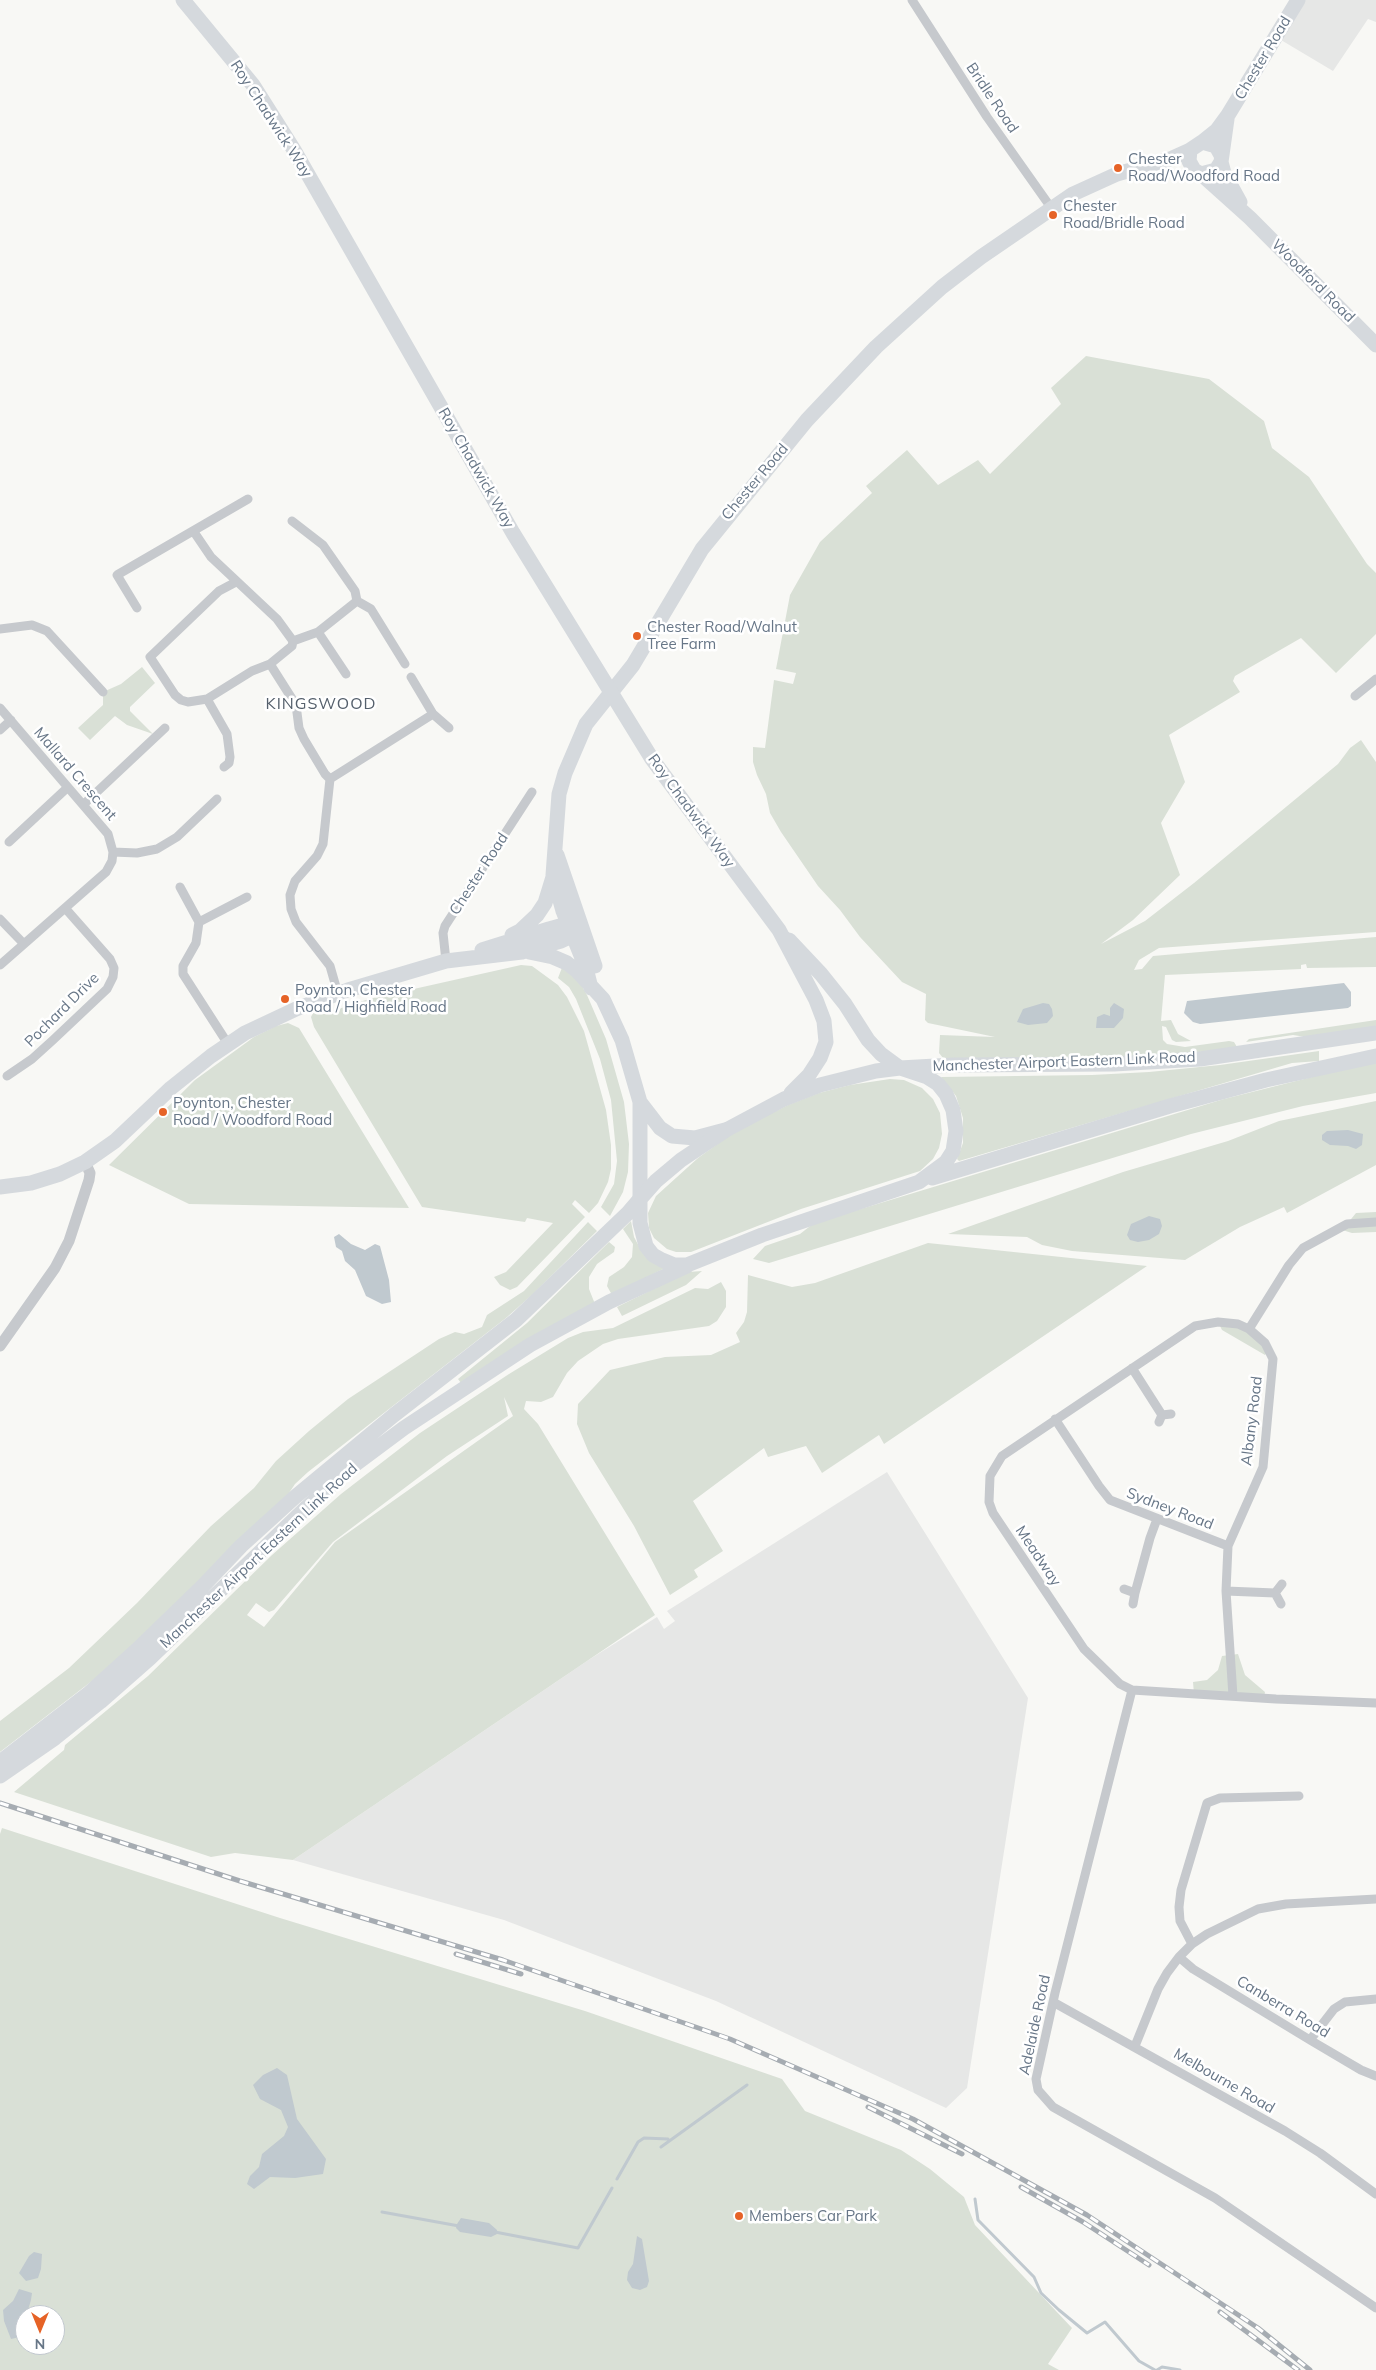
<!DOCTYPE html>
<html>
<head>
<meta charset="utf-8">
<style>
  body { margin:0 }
  #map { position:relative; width:1376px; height:2370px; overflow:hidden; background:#f8f8f5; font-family:Mulish,sans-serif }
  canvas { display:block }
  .north { position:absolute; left:15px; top:2305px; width:50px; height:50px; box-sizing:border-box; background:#fff; border:1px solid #c2c8cf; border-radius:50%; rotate:180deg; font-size:14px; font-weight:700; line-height:20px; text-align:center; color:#677687 }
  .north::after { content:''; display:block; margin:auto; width:18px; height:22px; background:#e66327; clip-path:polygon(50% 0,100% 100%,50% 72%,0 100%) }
</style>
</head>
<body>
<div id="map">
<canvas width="1376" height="2370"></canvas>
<div class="north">N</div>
</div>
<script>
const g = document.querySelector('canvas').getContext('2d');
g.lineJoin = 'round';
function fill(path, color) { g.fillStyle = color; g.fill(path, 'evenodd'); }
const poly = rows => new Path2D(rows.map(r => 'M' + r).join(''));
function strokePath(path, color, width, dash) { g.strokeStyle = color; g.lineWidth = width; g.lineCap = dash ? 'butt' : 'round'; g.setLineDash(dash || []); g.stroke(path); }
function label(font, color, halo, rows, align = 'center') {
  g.font = font + ' Mulish,sans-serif'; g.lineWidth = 5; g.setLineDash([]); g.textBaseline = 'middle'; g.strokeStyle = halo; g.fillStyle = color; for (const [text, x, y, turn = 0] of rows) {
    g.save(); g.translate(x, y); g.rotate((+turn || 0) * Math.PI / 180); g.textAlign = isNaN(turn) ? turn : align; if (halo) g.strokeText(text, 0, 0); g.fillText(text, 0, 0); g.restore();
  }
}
const built = poly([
  [1304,0,1376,0,1376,22,1368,19,1333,71,1281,40],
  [887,1472,1028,1698,967,2088,946,2108,716,2001,504,1920,293,1860,590,1659,657,1617,664,1629,675,1621,667,1611]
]);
const green = poly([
  [1086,356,1209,379,1264,421,1272,448,1309,477,1367,564,1376,573,1376,634,1336,673,1301,638,1235,676,1233,681,1240,692,1169,735,1185,782,1161,823,1180,875,1133,920,1101,944,1145,921,1194,883,1338,764,1350,748,1361,740,1376,762,1376,932,1159,948,1139,960,1134,970,1142,969,1153,956,1376,937,1376,967,1307,968,1306,964,1301,965,1301,969,1165,975,1161,1021,1171,1020,1178,1034,1191,1041,1176,1042,1172,1040,1166,1027,1162,1026,1163,1040,1167,1044,1185,1047,1229,1041,1234,1042,1237,1047,1232,1050,1103,1058,943,1058,939,1053,940,1035,995,1037,928,1023,925,1020,926,994,902,982,860,937,840,910,818,886,781,832,770,813,766,794,757,775,753,762,753,747,765,748,774,680,793,684,796,673,776,669,790,595,820,542,872,493,866,486,907,450,938,485,978,460,990,474,1061,404,1051,388],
  [142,667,155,683,130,707,130,711,153,734,127,725,115,716,90,740,78,728,103,705,103,692,121,684],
  [521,965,532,966,558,985,567,997,584,1031,606,1110,611,1145,611,1169,608,1182,598,1203,589,1213,575,1200,572,1204,585,1217,517,1287,510,1290,500,1285,494,1277,506,1272,553,1223,527,1218,525,1222,422,1207,314,1027,311,1017,313,1013,323,1014,369,999],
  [563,965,582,986,587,995,606,1039,624,1102,629,1144,628,1172,623,1192,610,1216,601,1207,614,1184,617,1161,611,1100,600,1059,576,999,569,987,558,978],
  [1376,1020,1376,1030,1319,1039,1293,1035,1246,1042,1249,1039],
  [288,1023,299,1028,409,1208,189,1204,109,1165,195,1080,254,1037,276,1026],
  [1319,1051,1319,1061,1292,1063,959,1161,957,1159,963,1143,963,1118,956,1096,941,1077,1092,1075,1149,1072,1220,1065],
  [1376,1061,1376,1093,1303,1106,1191,1134,769,1263,753,1259,765,1246,800,1234,814,1223,821,1221,1224,1099],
  [890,1079,904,1080,922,1088,933,1099,940,1113,942,1134,939,1148,933,1159,920,1171,801,1209,691,1252,676,1252,667,1249,654,1238,649,1228,648,1213,656,1196,698,1158,733,1133,788,1105,819,1093,850,1085],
  [1376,1101,1376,1165,1287,1213,1284,1207,1240,1227,1185,1260,1072,1251,1042,1245,1027,1237,948,1234,1123,1172,1228,1141,1279,1121],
  [1376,1212,1376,1232,1352,1233,1339,1229,1347,1224,1356,1213],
  [631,1221,634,1237,641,1250,667,1267,612,1295,607,1286,609,1277,624,1267,632,1257,633,1244,623,1229],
  [588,1222,597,1231,533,1294,506,1318,308,1472,295,1484,285,1499,110,1667,0,1752,0,1721,69,1668,137,1603,211,1526,254,1488,276,1461,309,1431,348,1399,439,1339,455,1332,464,1334,482,1327,487,1315,524,1291],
  [609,1242,615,1247,614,1252,597,1264,589,1277,589,1289,595,1304,461,1383,458,1379,527,1323],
  [928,1243,1147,1266,884,1444,879,1435,822,1473,806,1446,768,1457,764,1448,693,1501,723,1551,694,1570,698,1577,670,1595,634,1526,589,1453,577,1424,578,1404,610,1370,665,1357,711,1355,740,1342,736,1333,744,1322,747,1312,748,1275,792,1287,815,1283],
  [702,1271,686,1285,622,1316,617,1307,688,1272],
  [721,1282,726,1291,726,1307,717,1321,709,1326,618,1339,603,1344,578,1361,567,1373,553,1397,541,1402,526,1401,524,1409,538,1424,655,1615,293,1860,235,1853,211,1857,14,1792,64,1750,65,1745,148,1676,272,1555,341,1494,420,1433,509,1374,568,1338,583,1332,613,1328,695,1288,708,1289],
  [504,1397,513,1416,335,1542,264,1627,247,1615,256,1603,269,1612,274,1610,333,1542,447,1456,508,1416],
  [1218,1322,1238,1324,1269,1350,1265,1355,1222,1330],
  [1238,1654,1245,1675,1265,1692,1264,1698,1194,1694,1193,1682,1207,1680,1218,1670,1222,1656],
  [2,1828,280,1918,585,2011,782,2079,805,2111,901,2150,930,2169,964,2197,975,2225,1072,2328,1048,2364,1059,2370,0,2370,0,1834],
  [25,2315,55,2315,55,2345,25,2345]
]);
const water = poly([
  [1344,983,1351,992,1351,1006,1348,1008,1200,1024,1193,1022,1184,1013,1187,1001],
  [1043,1003,1049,1004,1052,1009,1053,1016,1047,1023,1028,1025,1017,1022,1023,1009],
  [1114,1003,1124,1009,1123,1018,1114,1028,1096,1028,1097,1017,1104,1014,1110,1016,1110,1008],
  [1348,1130,1363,1134,1362,1145,1356,1149,1348,1146,1330,1145,1322,1140,1322,1135,1327,1131],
  [1149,1216,1160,1219,1162,1226,1159,1234,1149,1240,1138,1242,1130,1240,1127,1235,1131,1224],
  [339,1234,351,1244,365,1250,375,1244,380,1246,389,1280,391,1302,382,1304,366,1296,355,1270,345,1261,342,1251,336,1247,334,1237],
  [277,2068,287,2075,297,2119,326,2159,323,2174,295,2178,270,2177,254,2189,247,2184,250,2176,259,2167,262,2154,284,2136,288,2127,281,2110,260,2099,253,2085,263,2075],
  [461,2218,489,2223,497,2230,497,2234,491,2237,460,2232,456,2228,457,2224],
  [637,2236,642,2239,649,2281,647,2287,640,2290,632,2288,627,2280,628,2272,633,2264],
  [34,2252,42,2254,41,2269,38,2278,26,2281,19,2273,29,2256],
  [19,2289,32,2293,31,2300,20,2337,11,2339,4,2321,3,2310,13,2301]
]);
const stream = poly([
  [661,2147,747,2085],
  [617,2179,638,2142,644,2138,668,2139],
  [975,2199,978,2220,1034,2277,1041,2293,1059,2310,1087,2333,1105,2322,1139,2361,1155,2370],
  [382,2212,459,2226],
  [495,2232,578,2248,612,2188],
  [1157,2370,1162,2367,1180,2370]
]);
const minor = poly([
  [912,0,987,117,1052,209],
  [292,521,323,545,355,591,357,601],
  [194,532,211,557,277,619,293,641],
  [236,582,219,591,150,657,175,695,181,700,188,702,207,699,252,671,270,664,292,646,293,641],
  [137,608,117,575,248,499],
  [0,629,32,625,47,631,103,692],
  [318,632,346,674],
  [293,641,318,632,357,601,371,609,405,664],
  [270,664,296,705,299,728,304,739,325,774,330,779,323,844,317,856,295,881,290,895,291,909,296,922,330,966,338,994],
  [1355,696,1376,679],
  [207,699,227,734,230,757,229,763,224,767],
  [0,708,108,834,113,852,112,861,106,872,0,965],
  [433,714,449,728],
  [0,730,11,720],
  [330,779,433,714,411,677],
  [84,804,165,728],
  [9,842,67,788],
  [113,852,137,853,157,849,177,837,217,799],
  [180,887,199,922,196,943,183,966,183,974,228,1044],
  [0,919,24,944],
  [199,922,247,897],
  [446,961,443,933,445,926,532,792],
  [7,1076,32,1059,53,1040,107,989,113,977,114,968,110,959,65,908],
  [1249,1329,1289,1265,1303,1248,1347,1224,1376,1222],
  [1132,1368,1162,1415],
  [1055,1419,1099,1486,1110,1500,1228,1546],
  [1159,1422,1162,1415,1171,1414],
  [1124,1589,1135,1593,1150,1538,1157,1519],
  [1226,1591,1275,1593,1281,1604],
  [1275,1593,1282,1584],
  [1133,1604,1135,1593],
  [1132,1690,1055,1993,1036,2079,1038,2090,1053,2107,1215,2198,1376,2308],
  [1233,1696,1226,1591,1228,1546,1263,1467,1273,1359,1265,1343,1249,1329,1238,1324,1218,1322,1195,1326,1002,1456,990,1476,989,1502,993,1513,1084,1649,1120,1684,1132,1690,1276,1699,1376,1703],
  [1192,1944,1180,1921,1179,1907,1181,1890,1207,1803,1220,1798,1299,1796],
  [1179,1957,1193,1969,1310,2040,1361,2070,1376,2076],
  [1053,2002,1285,2131,1320,2153,1376,2194],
  [1310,2040,1334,2009,1345,2002,1376,1999],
  [1135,2046,1158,1989,1167,1973,1179,1957,1192,1944,1207,1934,1258,1909,1286,1904,1376,1899]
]);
const tertiary = poly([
  [0,1346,55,1268,69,1241,89,1180,90,1173,85,1162]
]);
const primary = poly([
  [1202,142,1217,130,1228,115,1298,0],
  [1221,155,1216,146,1202,142,1190,150,1189,161,1194,170,1201,174,1216,170,1221,162,1227,119],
  [1221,162,1224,173,1240,202],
  [1201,174,1250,218,1376,345],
  [557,855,595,966],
  [512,935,520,931,537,915,545,903,553,877],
  [482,950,549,929,567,924,577,925],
  [529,952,553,957,567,963,577,971,603,999,622,1040,640,1102,640,1199],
  [591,988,586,968,563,911,553,875,559,794,565,773,586,724,633,665,702,549,807,420,876,347,942,287,981,257,1073,194,1117,174,1170,159,1190,150],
  [640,1102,660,1128,672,1136,695,1138,725,1130],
  [0,1187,31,1183,60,1174,85,1162,115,1141,171,1088,211,1056,245,1033,296,1009,348,990,446,961,522,952,561,941,572,936,581,925]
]);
const trunk = poly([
  [183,0,253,85,294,150,513,533,652,759,779,930,816,1000,824,1021,826,1042,820,1058,809,1075,791,1093],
  [789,940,821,974,845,1004,868,1040,881,1054,900,1068,953,1065,1114,1064,1200,1059,1376,1033],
  [932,1178,1170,1106,1266,1080,1376,1056],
  [0,1762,88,1694,140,1647,202,1587,241,1546,295,1497,394,1415,516,1320,628,1213,640,1199,656,1181,681,1160,726,1130,784,1099,820,1085,876,1071,900,1068,927,1077,938,1084,946,1094,953,1110,956,1131,953,1151,946,1162,919,1182,762,1235,687,1265,674,1265,662,1260,653,1255,646,1246,640,1223,640,1199],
  [0,1776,55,1738,100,1702,150,1658,307,1507,349,1469,404,1428,530,1345,609,1302,687,1266]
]);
const rail = poly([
  [0,1803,240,1881,503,1960,730,2039,913,2119,1087,2215,1258,2328,1310,2370],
  [456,1954,521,1974],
  [868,2107,962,2154],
  [1021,2187,1083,2222,1149,2265],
  [1220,2312,1298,2370]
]);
const markers = [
  [1118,168,5,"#e66327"],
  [1053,215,5,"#e66327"],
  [637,636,5,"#e66327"],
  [285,999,5,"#e66327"],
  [163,1112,5,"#e66327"],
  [739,2216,5,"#e66327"]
];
const streetNames = [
  ["Chester Road",1263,58,-59],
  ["Bridle Road",992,98,56],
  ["Roy Chadwick Way",271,119,57],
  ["Woodford Road",1313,281,45],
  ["Roy Chadwick Way",476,468,60],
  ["Chester Road",755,482,-50],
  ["Mallard Crescent",75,774,49],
  ["Roy Chadwick Way",691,811,54],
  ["Chester Road",479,874,-57],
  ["Pochard Drive",62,1010,-45],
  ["Manchester Airport Eastern Link Road",1064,1062,-2],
  ["Albany Road",1252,1421,-83],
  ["Sydney Road",1170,1509,21],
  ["Manchester Airport Eastern Link Road",259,1556,-43],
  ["Meadway",1038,1556,56],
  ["Canberra Road",1283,2007,31],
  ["Adelaide Road",1035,2025,-78],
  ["Melbourne Road",1224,2081,30]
];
const poiNames = [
  ["Chester",1128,159],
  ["Road/Woodford Road",1128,176],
  ["Chester",1063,206],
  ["Road/Bridle Road",1063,223],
  ["Chester Road/Walnut",647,627],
  ["Tree Farm",647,644],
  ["Poynton, Chester",295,990],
  ["Road / Highfield Road",295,1007],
  ["Poynton, Chester",173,1103],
  ["Road / Woodford Road",173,1120],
  ["Members Car Park",749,2216]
];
const neighbourhoodNames = [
  ["KINGSWOOD",321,704]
];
fill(built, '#e6e7e6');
fill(green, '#d9e0d6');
fill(water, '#c0c9cf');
strokePath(stream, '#c0c9cf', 3);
strokePath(minor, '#c6c9cd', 9);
strokePath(tertiary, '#c6c9cd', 11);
strokePath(primary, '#d5d9dd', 15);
strokePath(trunk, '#d5d9dd', 15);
strokePath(rail, '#a6acb2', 5);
strokePath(rail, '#fff', 3, [9]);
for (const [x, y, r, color] of markers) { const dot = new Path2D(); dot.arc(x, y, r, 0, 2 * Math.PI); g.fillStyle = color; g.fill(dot); strokePath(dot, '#fff', 2); }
label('15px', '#677687', '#fff', streetNames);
label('15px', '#677687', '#fff', poiNames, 'left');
g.letterSpacing = '1px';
label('16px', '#55606c', '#fff', neighbourhoodNames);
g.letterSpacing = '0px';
</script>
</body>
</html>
